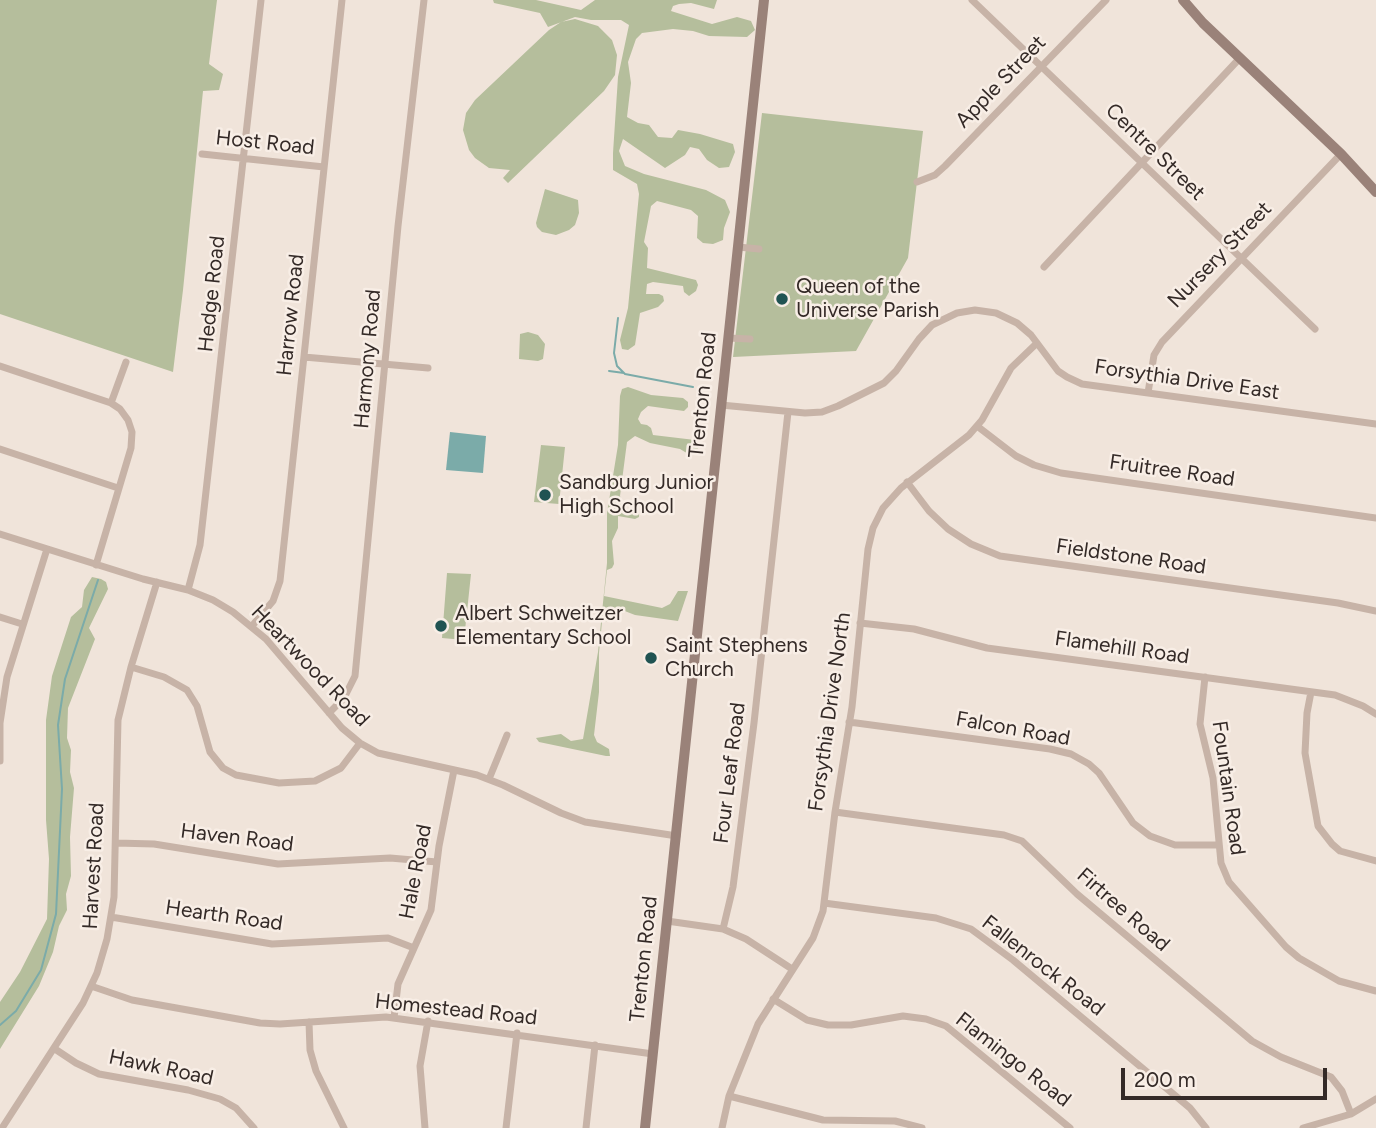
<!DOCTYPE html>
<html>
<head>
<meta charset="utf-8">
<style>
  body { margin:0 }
  #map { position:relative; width:1376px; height:1128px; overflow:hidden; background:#f0e4da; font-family:Figtree,sans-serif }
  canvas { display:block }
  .scale { position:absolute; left:1121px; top:1068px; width:206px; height:32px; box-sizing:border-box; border:4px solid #342a27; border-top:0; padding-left:9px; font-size:21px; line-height:24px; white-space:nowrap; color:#342a27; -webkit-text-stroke:5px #f8eee6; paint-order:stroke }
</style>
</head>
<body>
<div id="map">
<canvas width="1376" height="1128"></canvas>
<div class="scale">200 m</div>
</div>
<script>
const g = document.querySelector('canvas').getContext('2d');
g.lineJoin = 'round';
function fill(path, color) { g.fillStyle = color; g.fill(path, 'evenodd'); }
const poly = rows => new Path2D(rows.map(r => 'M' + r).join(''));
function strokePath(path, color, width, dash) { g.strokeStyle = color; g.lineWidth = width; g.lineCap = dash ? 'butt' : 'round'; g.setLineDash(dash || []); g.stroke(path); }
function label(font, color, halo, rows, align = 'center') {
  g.font = font + ' Figtree,sans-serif'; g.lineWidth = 5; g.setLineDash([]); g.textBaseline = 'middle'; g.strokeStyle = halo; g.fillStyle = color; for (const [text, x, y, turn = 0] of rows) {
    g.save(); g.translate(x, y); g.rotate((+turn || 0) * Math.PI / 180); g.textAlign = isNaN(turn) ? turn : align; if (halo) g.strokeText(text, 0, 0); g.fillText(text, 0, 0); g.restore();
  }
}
const green = poly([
  [0,0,217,0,209,64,223,74,219,90,203,91,183,290,173,372,0,314],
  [493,0,536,0,581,10,595,0,717,0,714,9,691,3,679,4,673,6,671,11,712,24,737,17,751,21,755,30,747,37,709,36,693,31,673,29,642,33,636,39,628,62,631,83,627,117,638,123,649,125,658,137,672,138,678,130,700,134,733,144,735,152,729,167,719,168,707,160,699,149,690,147,685,155,665,168,623,139,619,151,625,166,644,174,706,190,725,200,730,212,724,228,723,240,713,244,703,243,697,238,698,216,691,210,657,201,651,206,644,242,648,248,647,268,696,280,698,285,696,291,689,296,684,292,683,286,653,282,647,284,646,294,659,294,663,296,664,301,658,307,640,313,635,345,628,350,622,349,620,340,628,308,639,194,637,184,613,170,613,153,618,77,629,25,621,20,591,20,575,17,548,27,540,13,494,3],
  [575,19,598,26,612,40,617,55,615,75,604,91,508,183,503,178,510,170,489,168,475,158,469,150,463,130,466,113,475,100,549,30,561,22],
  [762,113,923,131,908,258,856,351,733,357],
  [545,189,578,200,579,213,575,225,569,230,556,235,542,232,537,227,536,223],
  [528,332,538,335,545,344,543,359,538,361,519,359,520,334],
  [628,387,651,395,683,398,688,402,688,407,684,411,648,406,641,412,638,419,641,424,647,425,651,428,653,435,695,440,698,449,697,453,690,455,680,449,650,443,635,436,627,442,620,496,624,508,639,514,639,517,635,519,618,516,618,528,612,541,614,564,612,568,607,570,604,596,662,608,670,604,678,591,688,591,678,621,635,615,617,608,611,609,608,621,602,622,599,653,599,692,594,735,597,742,609,749,610,756,606,756,539,742,536,738,561,734,571,741,583,739,598,652,607,563,607,513,618,445,620,396,622,389],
  [541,445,565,447,559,504,534,502],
  [447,573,471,574,464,640,442,638],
  [92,577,101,579,106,582,108,589,89,628,95,639,68,708,67,738,71,750,70,772,74,788,70,837,71,876,66,894,67,910,59,926,53,952,39,986,0,1049,0,1002,20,972,47,919,49,859,46,820,46,720,52,676,71,617,82,607,84,590]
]);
const water = poly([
  [450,432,486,436,483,473,446,470]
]);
const stream = poly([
  [618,318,614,353,617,366,625,374,693,387],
  [609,371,624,373],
  [0,1025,16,1011,41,970,56,914,62,789,58,725,65,679,98,580]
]);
const street = poly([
  [972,0,1315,329],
  [202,154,324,167],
  [917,182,935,175,945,166,1106,0],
  [738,247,759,249],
  [1044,267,1239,59],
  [728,338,750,339],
  [304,357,428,368],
  [0,366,111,403,120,409,128,420,132,432,131,448,96,565],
  [1148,393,1154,355,1162,342,1341,154],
  [111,403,126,362],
  [721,405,805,413,822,412,838,406,884,383,896,371,919,339,932,325,957,313,975,310,996,313,1017,323,1031,335,1058,371,1067,377,1082,384,1376,424],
  [977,426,1016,456,1034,465,1061,473,1376,518],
  [0,449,118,488],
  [907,482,929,511,948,529,971,544,1000,556,1338,603,1376,611],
  [0,534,143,579,188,590,213,600,233,612,266,639,342,728,360,743,378,753,477,775,503,785,561,813,585,822,677,836],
  [188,590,200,545,261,0],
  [0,617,22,624],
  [860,623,914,629,987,648,1335,695,1363,706,1376,714],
  [252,626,273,601,280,581,342,0],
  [131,667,164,677,187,690,197,706,210,752,223,768,236,775,279,783,315,781,341,768,360,743],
  [1205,677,1200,724,1213,778,1221,863,1229,882,1286,947,1299,958,1339,981,1376,991],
  [1311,692,1307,713,1305,753,1318,826,1332,844,1340,851,1376,861],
  [329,713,344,698,355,676,398,226,424,0],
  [849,722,1050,749,1071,754,1089,764,1099,773,1133,823,1150,836,1175,845,1218,845],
  [0,761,0,723,7,677,47,549],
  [489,779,507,735],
  [835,812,1004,835,1022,841,1077,894,1252,1041,1281,1057,1331,1077,1342,1091,1351,1114],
  [116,843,154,844,278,864,390,858,437,862],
  [824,903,936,918,971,929,1013,960,1190,1108,1206,1128],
  [111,917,272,944,388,938,414,948],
  [667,921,723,929,746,939,792,969],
  [723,929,733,887,754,723,788,412],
  [91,986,132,1000,260,1023,280,1024,386,1017,653,1054],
  [773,999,807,1020,828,1025,851,1025,903,1016,926,1019,946,1026,1070,1128],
  [394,1018,398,984,431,910,439,846,454,770],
  [309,1022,310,1050,316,1071,344,1128],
  [55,1049,76,1063,99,1074,188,1090,220,1099,236,1108,254,1128],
  [729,1096,823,1120,895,1121,922,1128],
  [2,1128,83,1003,97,973,107,939,114,897,118,720,131,667,157,582],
  [425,1128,420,1066,428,1021],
  [506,1128,517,1033],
  [586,1128,595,1045],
  [722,1128,729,1096,758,1024,813,938,823,911,835,812,852,707,868,549,873,528,883,508,901,488,969,435,982,420,1011,368,1037,343],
  [1303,1128,1351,1114,1376,1099]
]);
const secondary = poly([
  [1183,0,1203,23,1341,154,1376,192],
  [645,1128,764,0]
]);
const markers = [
  [782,299,7,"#205352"],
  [545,495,7,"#205352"],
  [441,626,7,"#205352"],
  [651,658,7,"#205352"]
];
const streetNames = [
  ["Apple Street",1001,82,-46],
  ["Host Road",265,143,6],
  ["Centre Street",1155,152,44],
  ["Nursery Street",1220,255,-46],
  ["Hedge Road",212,294,-84],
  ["Harrow Road",291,315,-84],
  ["Harmony Road",368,359,-85],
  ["Forsythia Drive East",1187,380,8],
  ["Trenton Road",703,395,-84],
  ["Fruitree Road",1172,471,8],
  ["Fieldstone Road",1131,557,8],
  ["Flamehill Road",1122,648,8],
  ["Heartwood Road",310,666,46],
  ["Forsythia Drive North",830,712,-82],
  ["Falcon Road",1013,729,10],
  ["Four Leaf Road",730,773,-83],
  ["Fountain Road",1228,788,82],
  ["Haven Road",237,838,7],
  ["Harvest Road",94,866,-87],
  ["Hale Road",416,872,-79],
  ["Firtree Road",1123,910,41],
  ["Hearth Road",224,916,8],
  ["Trenton Road",644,959,-84],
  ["Fallenrock Road",1043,966,38],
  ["Homestead Road",456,1010,6],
  ["Flamingo Road",1013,1060,38],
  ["Hawk Road",161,1068,12]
];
const poiNames = [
  ["Queen of the",796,287],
  ["Universe Parish",796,311],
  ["Sandburg Junior",559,483],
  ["High School",559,507],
  ["Albert Schweitzer",455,614],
  ["Elementary School",455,638],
  ["Saint Stephens",665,646],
  ["Church",665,670]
];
fill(green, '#b5be9c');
fill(water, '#7baba9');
strokePath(stream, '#7baba9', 2);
strokePath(street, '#c7b3a7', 7);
strokePath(secondary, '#9a8279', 10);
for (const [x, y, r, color] of markers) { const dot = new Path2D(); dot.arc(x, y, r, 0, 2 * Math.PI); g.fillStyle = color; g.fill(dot); strokePath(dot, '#f8eee6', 2.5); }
label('21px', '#342a27', '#f8eee6', streetNames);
label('21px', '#342a27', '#f8eee6', poiNames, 'left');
</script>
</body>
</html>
